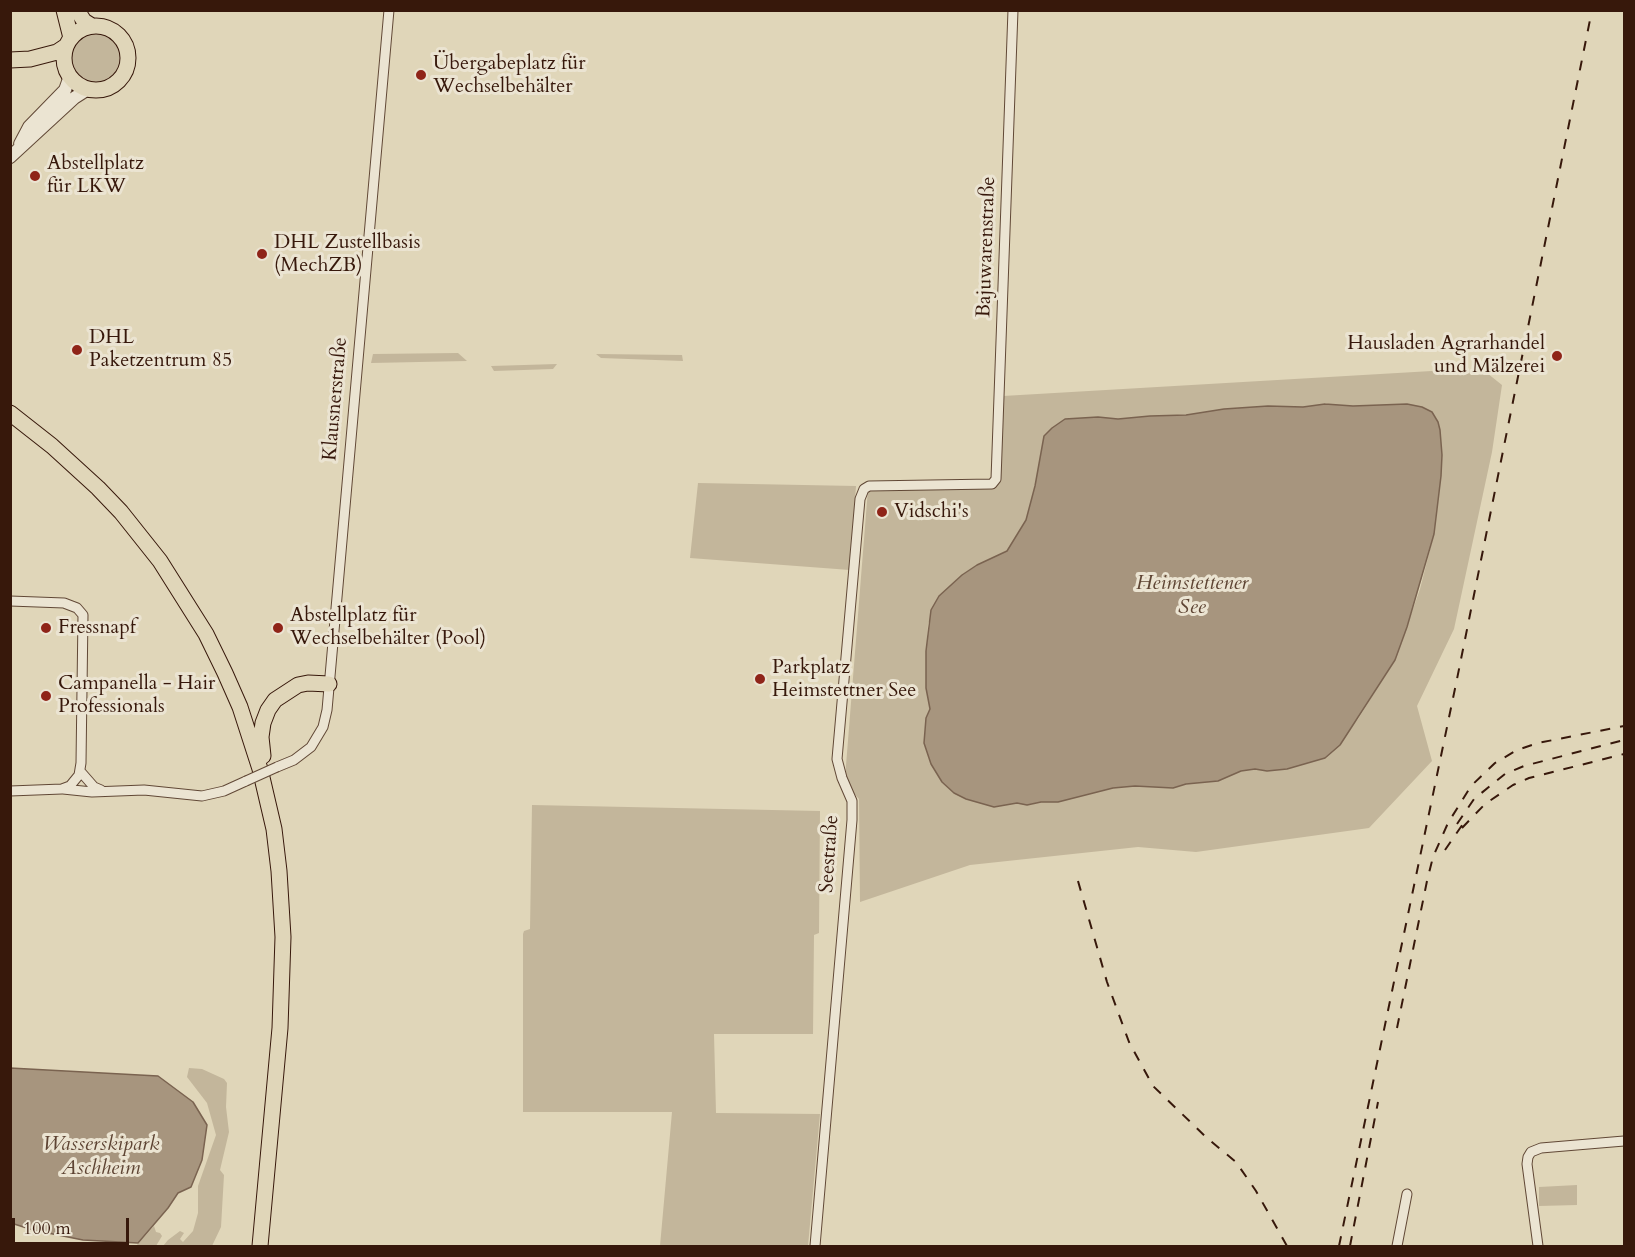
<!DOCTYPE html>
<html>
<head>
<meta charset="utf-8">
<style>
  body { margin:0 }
  #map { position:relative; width:1635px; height:1257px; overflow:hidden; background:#e0d6b9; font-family:Cardo,serif }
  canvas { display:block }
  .frame { position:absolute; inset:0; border:12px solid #37180b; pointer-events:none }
  .scale { position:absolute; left:12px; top:1218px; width:117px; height:27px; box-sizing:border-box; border:3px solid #37180b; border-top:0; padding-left:8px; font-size:18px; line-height:21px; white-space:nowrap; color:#37180b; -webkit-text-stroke:4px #ebe4d2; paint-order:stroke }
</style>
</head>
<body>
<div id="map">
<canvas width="1635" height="1257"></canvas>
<div class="frame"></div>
<div class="scale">100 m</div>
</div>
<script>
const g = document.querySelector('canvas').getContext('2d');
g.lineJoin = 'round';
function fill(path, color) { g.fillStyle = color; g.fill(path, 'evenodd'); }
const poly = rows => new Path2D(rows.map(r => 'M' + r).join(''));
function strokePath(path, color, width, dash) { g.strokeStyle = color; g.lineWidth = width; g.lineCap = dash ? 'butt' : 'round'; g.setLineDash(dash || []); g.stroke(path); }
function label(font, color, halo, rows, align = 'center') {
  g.font = font + ' Cardo,serif'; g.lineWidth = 6; g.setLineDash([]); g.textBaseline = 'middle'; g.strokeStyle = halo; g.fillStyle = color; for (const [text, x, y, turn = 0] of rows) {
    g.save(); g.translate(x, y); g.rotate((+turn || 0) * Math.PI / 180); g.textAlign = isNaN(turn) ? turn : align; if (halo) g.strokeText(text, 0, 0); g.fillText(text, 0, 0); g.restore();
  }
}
const green = poly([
  '68 58a28 28 0 1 1 56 0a28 28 0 1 1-56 0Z',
  [458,353,467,361,371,363,373,354],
  [596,354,682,355,683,361,601,358],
  [557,364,553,369,494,371,491,366],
  [1466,369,1487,373,1502,385,1492,452,1454,629,1417,706,1432,761,1369,828,1196,852,1138,847,970,865,860,902,859,799,847,786,845,778,868,489,996,487,1003,396],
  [1325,404,1353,406,1407,404,1438,422,1440,430,1442,455,1441,476,1434,534,1420,589,1395,660,1358,719,1325,758,1287,769,1267,771,1255,769,1241,771,1218,781,1186,784,1173,788,1135,786,1113,788,1058,802,1041,802,1027,805,1017,803,994,807,966,799,954,793,942,782,936,772,926,718,930,709,926,669,928,624,939,596,962,575,977,565,1007,551,1016,537,1026,520,1035,486,1044,436,1098,417,1118,419,1150,416,1203,414,1224,409,1268,406,1303,407],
  [698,483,856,486,850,570,690,558],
  [532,805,820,811,819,933,814,935,813,1034,714,1034,716,1113,820,1114,808,1246,660,1246,672,1112,523,1112,523,934,524,931,530,929],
  [189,1068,202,1069,224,1079,227,1083,226,1107,229,1132,220,1170,224,1175,221,1227,212,1246,163,1246,168,1240,180,1231,184,1233,180,1239,183,1242,193,1231,198,1213,198,1186,216,1135,207,1103,187,1077],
  [1577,1185,1577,1205,1539,1206,1539,1187],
  [154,1226,156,1232,160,1233,162,1236,156,1246,136,1246]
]);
const water = poly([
  [1325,404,1353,406,1407,404,1422,407,1432,412,1438,422,1440,430,1442,455,1441,476,1434,534,1407,627,1395,660,1340,745,1325,758,1287,769,1267,771,1255,769,1241,771,1218,781,1186,784,1173,788,1135,786,1113,788,1058,802,1041,802,1027,805,1017,803,994,807,966,799,954,793,942,782,931,764,924,743,926,718,930,709,926,688,926,651,931,610,939,596,962,575,977,565,1007,551,1026,520,1035,486,1044,436,1052,428,1065,419,1098,417,1118,419,1150,416,1186,415,1224,409,1268,406,1303,407,1325,404],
  [10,1068,158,1076,193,1102,207,1125,202,1160,191,1187,178,1193,168,1208,138,1243,83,1240,33,1230,11,1223,10,1068]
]);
const minor = poly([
  [10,601,64,603,77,608,83,615,81,763,79,775,70,786,62,789,10,791],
  [277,767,294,760,311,747,323,727,327,710,389,10],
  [80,771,94,787,101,790],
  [63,789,92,792,144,790,202,796,224,791,246,781],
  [815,1246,852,820,852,801,842,778,837,759,860,499,864,489,869,486,992,484,996,479,1013,10],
  [1397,1246,1407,1194],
  [1538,1246,1527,1164,1528,1157,1531,1152,1541,1148,1624,1141]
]);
const tertiary = poly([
  [20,144,29,127,65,90,70,76],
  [10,157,74,98,88,89]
]);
const primary = poly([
  [64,10,71,38],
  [77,10,84,21,92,26],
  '64 58a32 32 0 1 1 64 0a32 32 0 1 1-64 0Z',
  [10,60,30,59,57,52,66,46],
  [10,413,52,446,98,488,121,512,160,561,206,634,225,673,240,707,260,769,274,829,279,871,283,937,280,1028,260,1246],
  [263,756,261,737,263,723,268,710,275,700,298,685,308,683,329,684]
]);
const rail = poly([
  [1457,824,1474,799,1505,774,1524,766,1624,740],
  [1462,828,1485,804,1513,785,1529,778,1624,754],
  [1445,850,1465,821],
  [1078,881,1107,982,1129,1042,1153,1086,1207,1138,1236,1162,1256,1191,1287,1246],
  [1397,1028,1427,881,1433,857,1448,823,1471,786,1495,763,1517,750,1538,743,1624,726],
  [1339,1246,1457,679,1592,10],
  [1350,1246,1378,1102]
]);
const minorBridge = poly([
  [246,781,277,767]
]);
const markers = [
  [421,75,6,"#8f2418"],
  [35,176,6,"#8f2418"],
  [262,254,6,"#8f2418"],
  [77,350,6,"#8f2418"],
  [1557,356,6,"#8f2418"],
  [882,512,6,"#8f2418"],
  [46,628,6,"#8f2418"],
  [278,628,6,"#8f2418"],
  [760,679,6,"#8f2418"],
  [46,696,6,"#8f2418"]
];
const poiNames = [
  ["Übergabeplatz für",433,64],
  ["Wechselbehälter",433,87],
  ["Abstellplatz",47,164],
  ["für LKW",47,187],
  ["DHL Zustellbasis",274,243],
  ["(MechZB)",274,266],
  ["DHL",89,338],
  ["Paketzentrum 85",89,361],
  ["Hausladen Agrarhandel",1545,344,"right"],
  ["und Mälzerei",1545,367,"right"],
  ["Vidschi's",894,512],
  ["Abstellplatz für",290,616],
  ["Wechselbehälter (Pool)",290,639],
  ["Fressnapf",58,628],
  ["Parkplatz",772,668],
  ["Heimstettner See",772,691],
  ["Campanella - Hair",58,684],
  ["Professionals",58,707]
];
const streetNames = [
  ["Bajuwarenstraße",987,247,-88],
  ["Klausnerstraße",336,399,-85],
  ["Seestraße",830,854,-86]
];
const waterNames = [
  ["Heimstettener",1192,584],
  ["See",1192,608],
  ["Wasserskipark",101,1145],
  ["Aschheim",101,1169]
];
fill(green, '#c3b69b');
fill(water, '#a7957e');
strokePath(water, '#7a6350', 1.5);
strokePath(minor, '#614836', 11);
strokePath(tertiary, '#614836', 14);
strokePath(primary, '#37180b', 17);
strokePath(minor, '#ebe4d2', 9);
strokePath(tertiary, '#ebe4d2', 12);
strokePath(primary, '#e0d6b9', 15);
strokePath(rail, '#37180b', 2, [10, 10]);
strokePath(minorBridge, '#614836', 11, []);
strokePath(minorBridge, '#ebe4d2', 9);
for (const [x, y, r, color] of markers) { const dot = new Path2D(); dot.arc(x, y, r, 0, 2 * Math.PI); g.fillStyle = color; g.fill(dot); strokePath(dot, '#ebe4d2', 2); }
label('20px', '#37180b', '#ebe4d2', poiNames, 'left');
label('20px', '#37180b', '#ebe4d2', streetNames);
label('italic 21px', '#5e4433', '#ebe4d2', waterNames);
</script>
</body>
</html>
